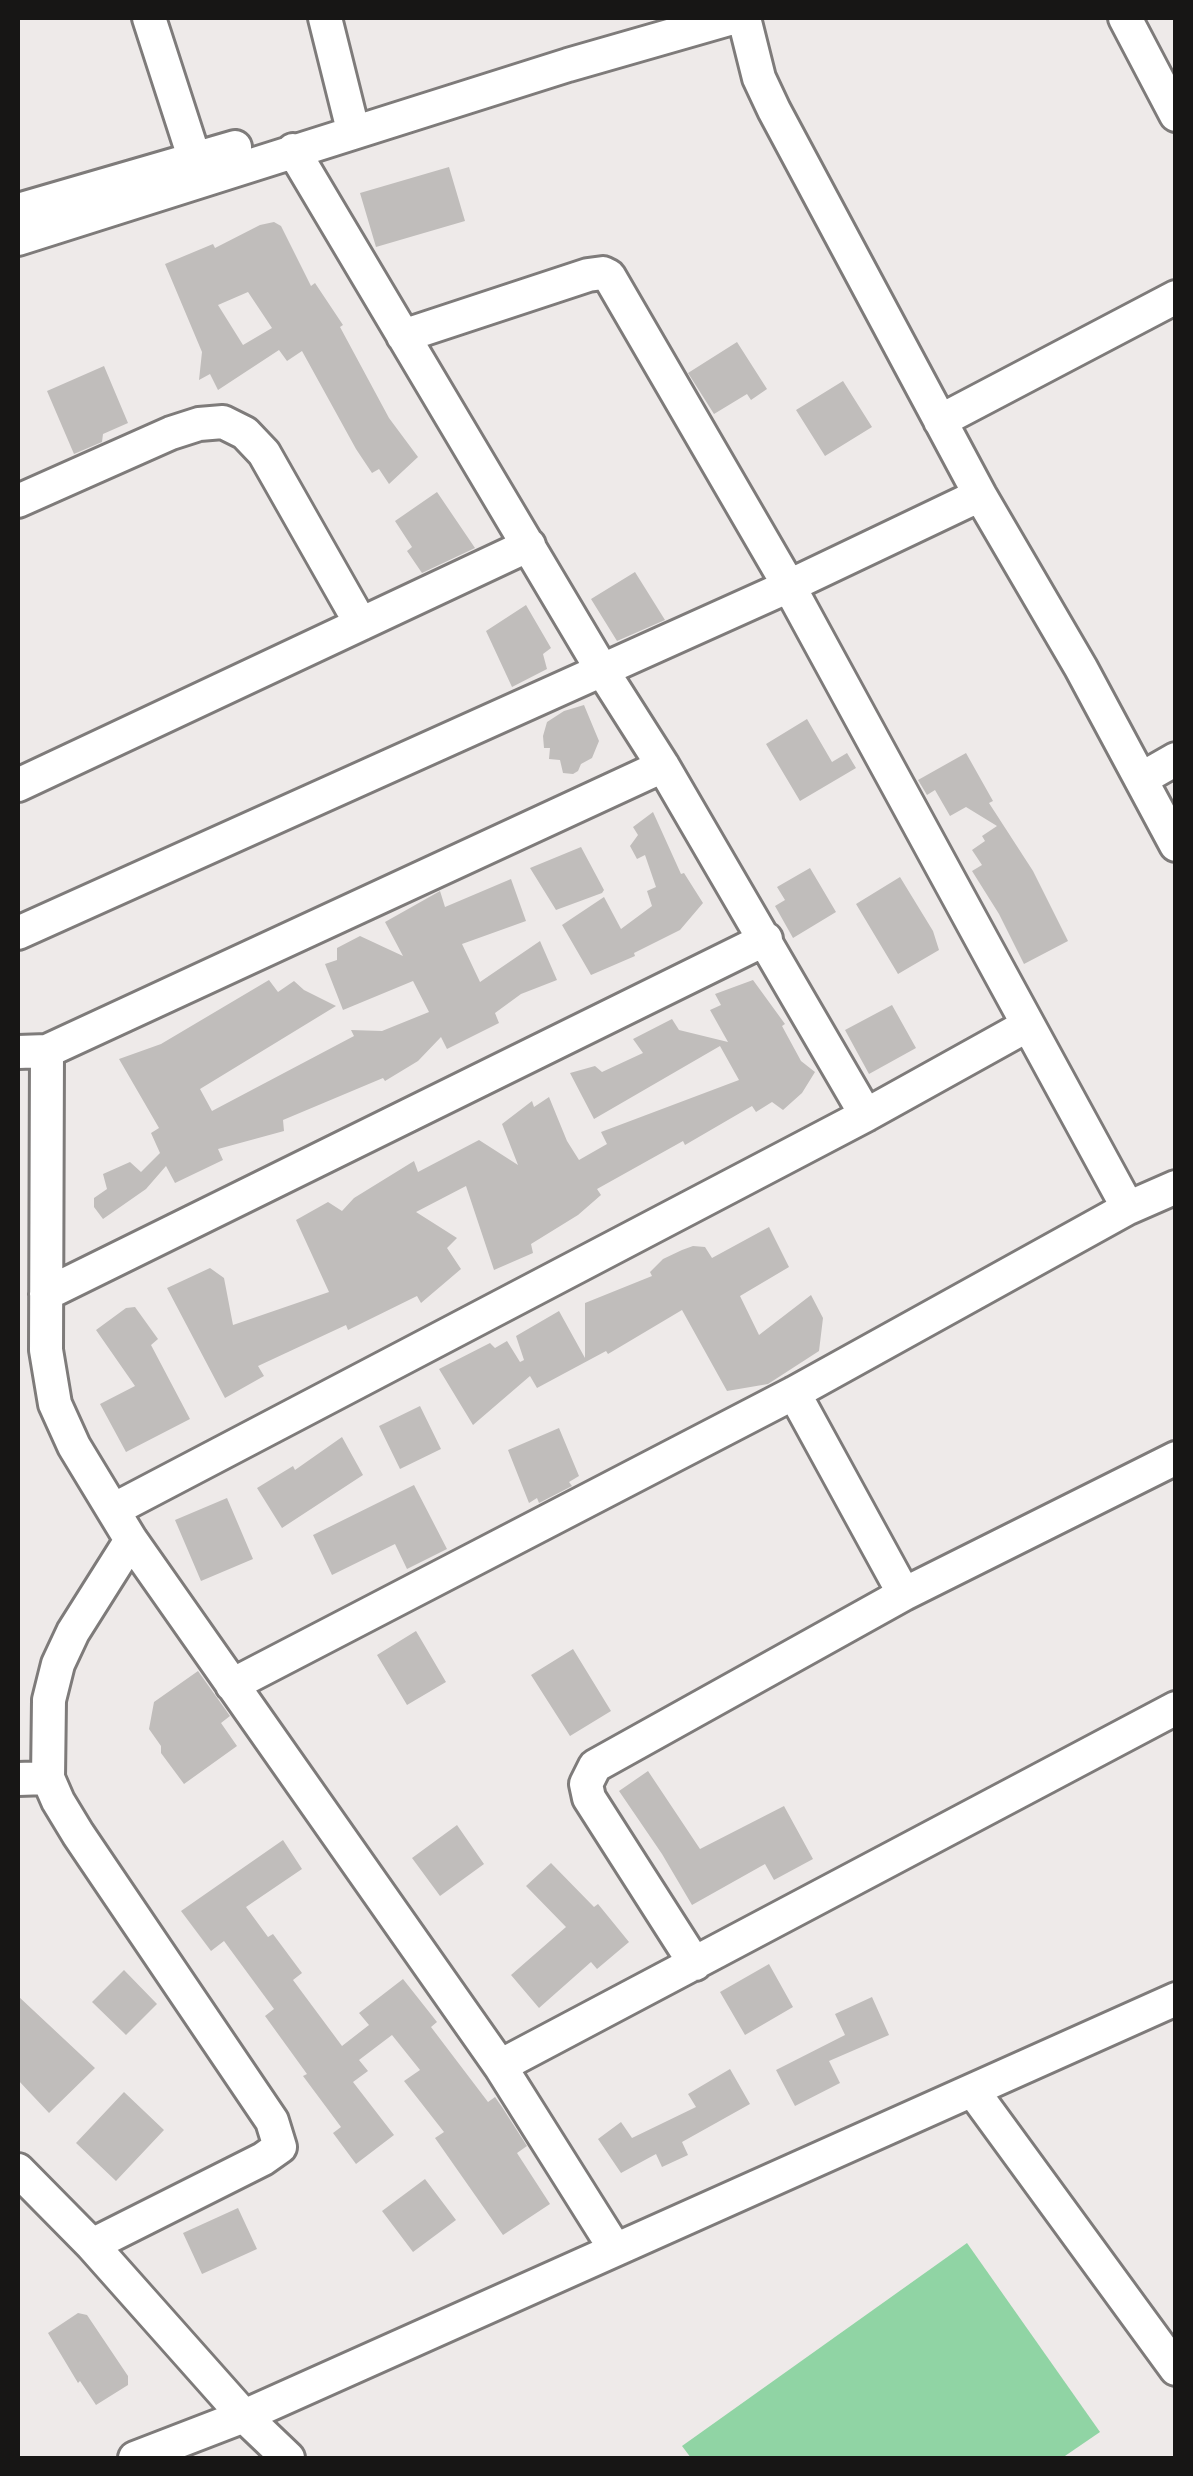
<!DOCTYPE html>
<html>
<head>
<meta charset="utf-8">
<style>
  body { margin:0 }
  #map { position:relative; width:1193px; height:2476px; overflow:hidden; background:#eeeae9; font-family:Arial,sans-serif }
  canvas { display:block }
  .frame { position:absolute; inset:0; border:20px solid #171615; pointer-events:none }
</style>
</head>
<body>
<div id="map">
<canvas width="1193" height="2476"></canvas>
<div class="frame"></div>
</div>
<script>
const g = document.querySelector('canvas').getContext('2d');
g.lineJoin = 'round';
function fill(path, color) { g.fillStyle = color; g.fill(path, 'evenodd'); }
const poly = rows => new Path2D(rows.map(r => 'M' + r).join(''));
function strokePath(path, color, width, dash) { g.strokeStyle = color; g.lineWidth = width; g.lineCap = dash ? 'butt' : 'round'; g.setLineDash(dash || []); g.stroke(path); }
const green = poly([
  [967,2243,1100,2432,1062,2458,691,2458,682,2446]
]);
const building = poly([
  [449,167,465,221,376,247,360,193],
  [274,222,281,226,311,286,315,283,343,325,340,327,389,418,418,457,389,484,379,469,372,473,356,449,302,351,287,361,279,350,218,390,210,374,199,380,202,352,165,264,213,244,215,248,260,225],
  [248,292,272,328,243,345,218,305],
  [737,342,767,389,751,400,747,394,714,414,688,373],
  [104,366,128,423,103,434,102,442,74,454,47,391],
  [843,381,872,427,825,456,796,410],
  [437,492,475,548,422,573,407,551,412,547,395,521],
  [635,572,665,620,617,641,591,599],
  [526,605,551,648,543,654,547,669,512,687,486,631],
  [584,705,599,741,592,758,581,764,578,771,573,774,563,773,560,760,549,759,550,748,544,748,543,736,547,722,564,711],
  [807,719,832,762,847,753,856,768,800,801,766,744],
  [966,753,993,801,989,803,1033,871,1068,941,1024,964,999,914,972,871,982,865,972,850,985,841,982,836,997,826,966,807,950,816,935,790,927,795,918,780],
  [653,812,681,874,684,873,703,903,680,930,634,953,635,956,591,975,562,925,604,897,621,929,652,906,647,891,656,887,645,855,637,859,630,846,638,835,633,827],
  [581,847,604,890,602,893,556,910,530,868],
  [810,868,836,912,793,938,775,906,785,900,777,887],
  [900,877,933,931,939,950,898,974,856,904],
  [511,879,526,921,462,944,480,982,540,941,557,980,521,994,495,1013,499,1023,447,1049,441,1037,418,1061,385,1081,383,1078,283,1120,284,1131,218,1149,223,1160,175,1183,166,1166,146,1189,103,1219,94,1207,94,1198,107,1189,103,1174,130,1162,141,1172,160,1153,151,1133,159,1128,119,1059,161,1044,269,980,278,992,294,981,304,990,336,1006,200,1089,212,1111,354,1036,351,1030,382,1031,429,1012,413,981,343,1010,325,964,337,960,337,948,360,936,403,956,385,922,440,891,445,907],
  [753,980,785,1024,782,1026,801,1061,815,1072,802,1093,783,1110,772,1102,756,1112,752,1106,685,1145,683,1141,597,1189,601,1195,578,1215,531,1244,533,1253,494,1270,466,1186,416,1212,457,1238,447,1248,461,1269,421,1303,417,1296,348,1330,346,1325,258,1366,264,1376,225,1398,167,1288,210,1268,224,1278,233,1325,329,1292,296,1220,328,1202,342,1211,354,1198,414,1161,418,1172,479,1140,518,1165,502,1124,532,1101,534,1107,549,1097,567,1141,579,1160,607,1144,601,1132,739,1080,720,1046,594,1119,570,1073,595,1066,602,1072,643,1053,633,1039,672,1019,679,1030,728,1042,710,1010,721,1005,715,994],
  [892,1005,916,1048,869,1074,845,1030],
  [769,1227,789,1267,740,1296,759,1335,811,1295,823,1318,819,1351,768,1384,727,1391,682,1310,608,1354,606,1351,537,1388,530,1376,473,1425,439,1369,490,1343,495,1348,507,1341,520,1362,524,1360,516,1336,559,1311,585,1358,585,1303,652,1276,650,1272,663,1259,682,1250,693,1246,705,1247,712,1258],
  [135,1307,158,1339,151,1345,190,1419,126,1452,100,1404,135,1386,96,1330,126,1308],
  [420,1406,441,1449,400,1469,379,1426],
  [559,1428,579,1476,569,1482,572,1486,539,1503,537,1498,529,1503,508,1450],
  [342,1437,363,1475,282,1528,257,1488,293,1466,295,1470],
  [414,1485,447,1549,407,1569,395,1544,332,1575,313,1535],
  [227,1498,253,1559,201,1581,175,1520],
  [416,1631,446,1682,407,1705,377,1655],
  [573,1649,611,1711,570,1736,531,1675],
  [198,1671,230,1716,221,1723,237,1746,184,1784,161,1753,161,1746,149,1729,154,1702],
  [648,1771,700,1849,784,1806,813,1859,774,1880,765,1864,692,1905,662,1854,619,1791],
  [457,1825,484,1864,440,1896,412,1858],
  [283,1840,302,1869,246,1907,268,1937,273,1934,302,1973,293,1980,342,2046,369,2025,359,2013,403,1979,437,2022,431,2027,488,2102,495,2097,502,2107,527,2146,517,2153,550,2204,503,2235,435,2138,444,2132,404,2081,420,2070,392,2035,359,2060,368,2071,353,2082,394,2135,356,2164,333,2133,341,2127,303,2076,307,2074,265,2016,274,2009,224,1941,211,1951,181,1911],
  [551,1863,594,1907,598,1904,629,1942,597,1969,591,1962,539,2008,511,1975,566,1927,526,1886],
  [769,1964,793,2007,745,2035,720,1992],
  [124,1970,157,2004,126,2035,92,2002],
  [18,1996,95,2068,49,2113,18,2080],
  [872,1997,889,2035,829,2061,840,2083,795,2106,776,2070,845,2035,835,2014],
  [730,2069,750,2104,682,2142,688,2155,662,2167,656,2154,621,2173,598,2139,621,2122,632,2138,696,2107,688,2094],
  [124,2092,164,2130,116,2181,76,2143],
  [425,2179,456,2220,413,2252,382,2211],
  [238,2208,257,2249,202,2274,183,2233],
  [78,2313,87,2315,128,2376,128,2385,96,2405,80,2381,78,2383,48,2333]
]);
const minor = poly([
  [149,18,194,157],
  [325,18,350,118],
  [744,18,759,78,774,110,980,495,1081,668,1176,845],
  [1125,18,1176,115],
  [293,150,602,670,663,766,866,1115],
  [18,210,235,147],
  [18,239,568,65,732,18],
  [403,336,588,275,603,273,609,276,789,586,1128,1208],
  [940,421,1176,297],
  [18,501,171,433,199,424,223,422,245,433,264,453,361,624],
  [1141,779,1176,759],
  [18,785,529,545],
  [18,933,789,586,980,495],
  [47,1051,46,1350,55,1404,74,1446,131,1540,500,2066,615,2249],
  [18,1052,47,1051,663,766],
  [46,1294,766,939],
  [794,1393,904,1594],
  [113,1510,866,1115,1028,1025],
  [232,1685,794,1393,1128,1208,1176,1187],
  [18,1779,48,1778],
  [695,1964,589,1798,586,1784,595,1766,904,1594,1176,1458],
  [500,2066,1176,1708],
  [973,2091,1176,2369],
  [18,2170,92,2245,244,2416,288,2458],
  [92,2245,263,2159,280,2147,272,2121,78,1834,58,1801,48,1778,49,1700,58,1664,73,1632,131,1540],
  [135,2458,244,2416,1176,1999]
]);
fill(green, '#90d4a4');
fill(building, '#c0bdbb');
strokePath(minor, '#7e7b7a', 38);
strokePath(minor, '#fff', 32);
</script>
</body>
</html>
